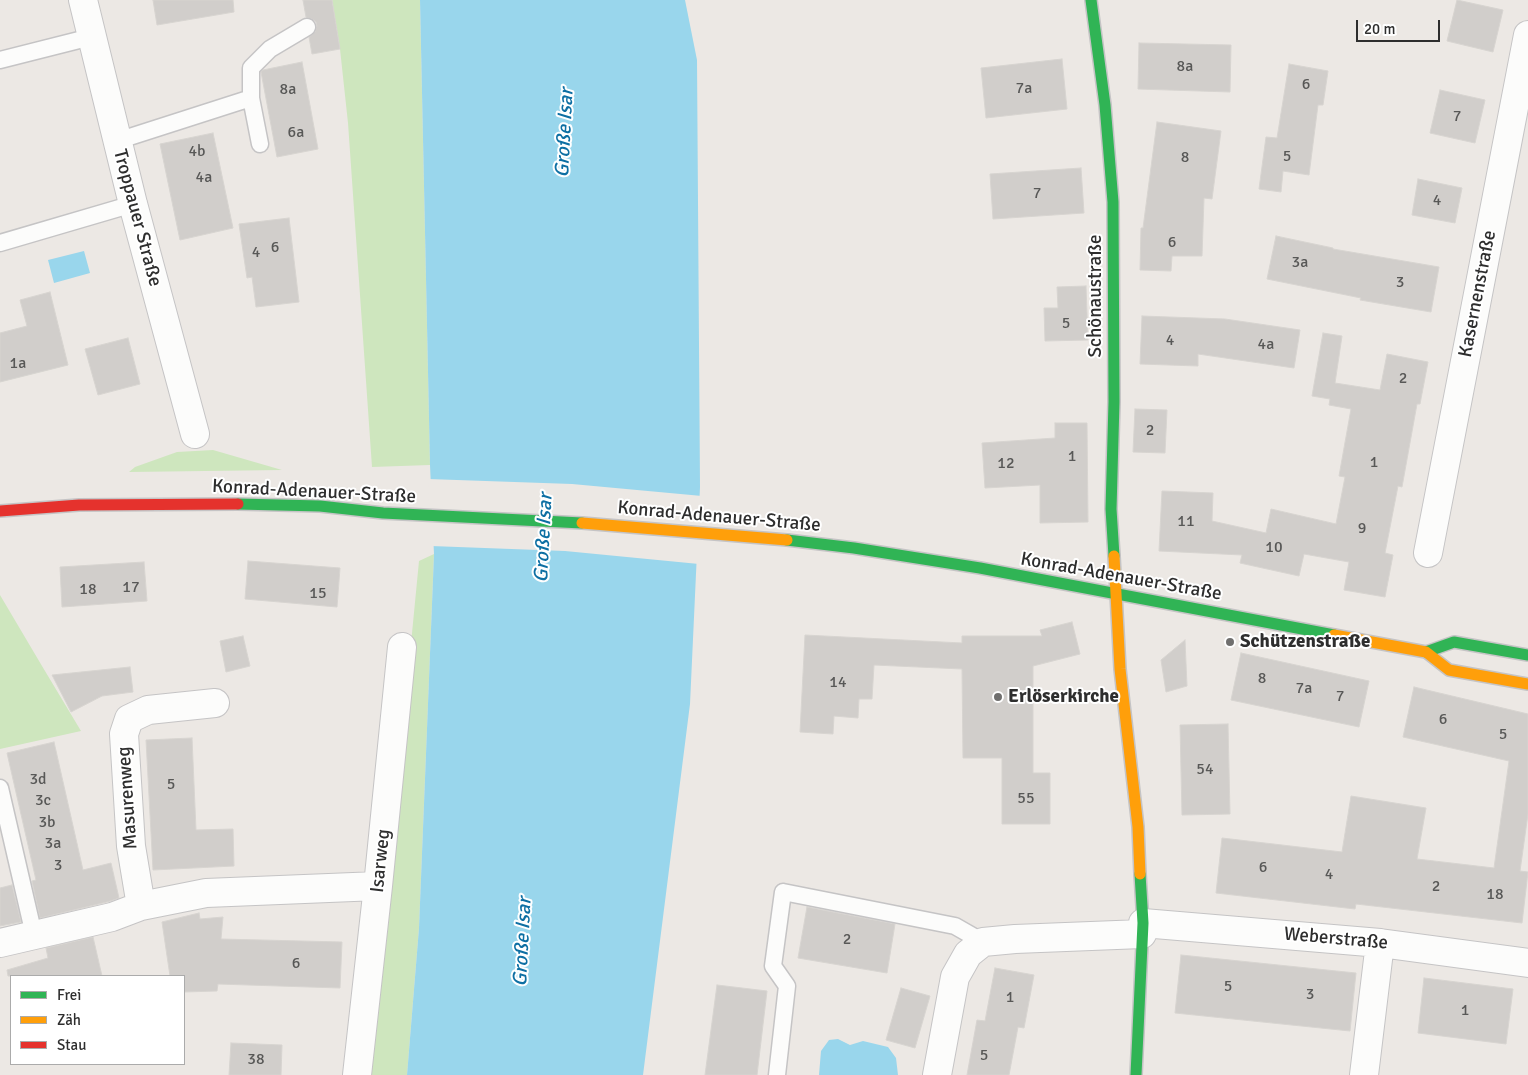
<!DOCTYPE html>
<html>
<head>
<meta charset="utf-8">
<style>
  body { margin:0 }
  #map { position:relative; width:1528px; height:1075px; overflow:hidden; background:#ece8e4; font-family:Signika,sans-serif }
  canvas { display:block }
  .legend { position:absolute; left:10px; top:975px; width:175px; height:90px; box-sizing:border-box; background:#fff; border:1px solid #ababab; margin:0; padding:6px 9px; list-style:none; font-size:15px; color:#2e2e2e }
  .legend li { display:flex; align-items:center; gap:10px; height:25px }
  .legend b { width:25px; border:1px solid #ababab }
  .scale { position:absolute; left:1356px; top:20px; width:84px; height:22px; box-sizing:border-box; border:2px solid #2e2e2e; border-top:0; padding-left:6px; font-size:15px; line-height:18px; white-space:nowrap; color:#2e2e2e; -webkit-text-stroke:4px #fff; paint-order:stroke }
</style>
</head>
<body>
<div id="map">
<canvas width="1528" height="1075"></canvas>
<ul class="legend">
<li><b style="height:6px;background:#30b455"></b>Frei</li>
<li><b style="height:6px;background:#ff9f0a"></b>Zäh</li>
<li><b style="height:6px;background:#e5322d"></b>Stau</li>
</ul>
<div class="scale">20 m</div>
</div>
<script>
const g = document.querySelector('canvas').getContext('2d');
g.lineJoin = 'round';
function fill(path, color) { g.fillStyle = color; g.fill(path, 'evenodd'); }
const poly = rows => new Path2D(rows.map(r => 'M' + r).join(''));
function strokePath(path, color, width, dash) { g.strokeStyle = color; g.lineWidth = width; g.lineCap = dash ? 'butt' : 'round'; g.setLineDash(dash || []); g.stroke(path); }
function label(font, color, halo, rows, align = 'center') {
  g.font = font + ' Signika,sans-serif'; g.lineWidth = 4; g.setLineDash([]); g.textBaseline = 'middle'; g.strokeStyle = halo; g.fillStyle = color; for (const [text, x, y, turn = 0] of rows) {
    g.save(); g.translate(x, y); g.rotate((+turn || 0) * Math.PI / 180); g.textAlign = isNaN(turn) ? turn : align; if (halo) g.strokeText(text, 0, 0); g.fillText(text, 0, 0); g.restore();
  }
}
const green = poly([
  [332,0,420,0,430,465,372,467,348,123,340,49],
  [213,450,282,470,129,472,135,467,177,452],
  [434,554,419,928,407,1075,367,1075,390,860,419,561],
  [0,595,42,666,81,731,0,749]
]);
const water = poly([
  [420,0,685,0,697,60,700,487,690,704,643,1075,407,1075,419,928,434,554,430,465],
  [84,251,90,273,54,283,48,260],
  [838,1039,850,1045,863,1041,888,1047,896,1058,898,1075,819,1075,821,1051,829,1040]
]);
const pier = poly([
  [428,479,572,484,702,496,699,564,565,551,431,546]
]);
const building = poly([
  [153,0,233,0,234,12,157,25,153,0],
  [303,0,332,0,340,49,312,54,309,37,315,32,317,26,316,22,312,19,306,17,303,0],
  [1457,0,1503,10,1493,52,1447,41,1457,0],
  [1139,43,1231,45,1230,92,1138,89,1139,43],
  [1062,59,1067,109,986,118,981,68,1062,59],
  [302,62,318,149,277,157,261,72,263,70,302,62],
  [1289,64,1328,71,1323,105,1318,105,1309,175,1283,171,1281,192,1259,189,1266,137,1277,138,1289,64],
  [1440,90,1485,100,1475,143,1430,133,1440,90],
  [1157,122,1221,131,1212,199,1204,198,1202,256,1172,256,1171,271,1140,270,1141,228,1143,228,1157,122],
  [213,133,233,228,180,240,160,144,213,133],
  [1081,168,1084,213,993,219,990,174,1081,168],
  [1418,179,1462,188,1455,223,1412,215,1418,179],
  [289,218,299,302,256,307,252,277,247,278,239,224,289,218],
  [1276,236,1333,248,1333,249,1439,267,1431,312,1360,300,1361,298,1267,279,1276,236],
  [1086,286,1088,340,1045,341,1044,308,1058,308,1057,287,1086,286],
  [50,292,68,365,0,382,0,333,27,326,20,300,50,292],
  [1142,316,1225,319,1300,330,1294,368,1198,354,1198,366,1140,364,1142,316],
  [1323,333,1342,336,1335,383,1380,390,1387,354,1428,362,1420,404,1417,404,1402,487,1398,486,1385,553,1393,555,1385,597,1344,590,1349,562,1304,554,1299,576,1240,563,1242,555,1159,551,1162,491,1213,493,1212,521,1266,533,1271,509,1336,524,1345,477,1339,476,1351,409,1329,405,1330,399,1312,396,1323,333],
  [128,338,140,384,98,395,85,349,128,338],
  [1135,409,1167,410,1165,453,1133,452,1135,409],
  [1055,423,1087,423,1088,522,1040,523,1040,485,985,488,982,443,1055,438,1055,423],
  [248,561,340,568,337,607,245,599,248,561],
  [144,562,147,601,62,607,60,567,144,562],
  [1072,622,1080,654,1033,666,1033,773,1050,773,1050,824,1002,824,1002,758,963,758,962,669,874,665,872,699,859,699,858,718,834,716,833,734,800,732,805,635,962,643,962,636,1042,636,1040,630,1072,622],
  [243,636,250,666,226,672,220,641,243,636],
  [1185,640,1187,686,1166,692,1161,660,1185,640],
  [1241,653,1369,681,1359,727,1231,700,1241,653],
  [130,667,133,692,102,696,71,712,52,675,130,667],
  [1414,687,1528,714,1528,814,1520,871,1528,872,1522,923,1356,904,1355,909,1216,893,1222,838,1342,852,1351,796,1426,808,1417,859,1494,868,1509,761,1403,737,1414,687],
  [1228,724,1230,814,1182,815,1180,725,1228,724],
  [192,738,196,830,233,829,234,866,153,870,146,740,192,738],
  [54,742,83,870,111,863,119,898,107,902,40,918,32,881,36,880,7,753,54,742],
  [12,885,21,922,0,926,0,888,12,885],
  [807,907,895,924,887,973,798,958,807,907],
  [199,913,200,919,223,917,221,939,342,942,340,988,218,984,217,991,184,992,184,976,170,976,162,922,199,913],
  [93,937,102,976,8,976,7,970,48,958,46,948,93,937],
  [1181,955,1356,973,1350,1031,1175,1013,1181,955],
  [995,968,1034,975,1024,1028,1018,1027,1009,1075,967,1075,977,1020,985,1021,995,968],
  [1424,978,1513,989,1506,1044,1418,1033,1424,978],
  [717,985,767,991,757,1075,705,1075,717,985],
  [901,988,930,996,915,1048,886,1040,901,988],
  [231,1043,282,1045,281,1075,229,1075,231,1043]
]);
const lane = poly([
  [0,60,91,37],
  [251,98,260,144],
  [117,141,251,98,251,68,270,49,307,27],
  [0,243,133,204],
  [0,788,34,935],
  [777,1075,787,986,773,966,783,892,955,926,983,942]
]);
const street = poly([
  [83,0,133,204,195,434],
  [1428,553,1528,35],
  [141,906,131,846,124,734,129,719,148,710,215,703],
  [1143,923,1380,943,1528,963],
  [0,943,112,917,141,906,206,893,378,886],
  [357,1075,378,886,402,647],
  [937,1075,955,977,968,954,983,942,1015,939,1142,934],
  [1364,1075,1380,943]
]);
const fast = poly([
  [1091,0,1105,105,1113,202,1114,402,1111,509,1114,556],
  [238,504,320,506,383,513,582,523],
  [787,540,854,548,980,568,1334,635],
  [1426,652,1454,642,1528,655],
  [1136,1075,1143,923,1140,874]
]);
const slow = poly([
  [582,523,787,540],
  [1114,556,1120,669,1138,827,1140,874],
  [1334,635,1426,652,1449,670,1528,684]
]);
const jam = poly([
  [0,511,79,505,238,504]
]);
const markers = [
  [1230,642,5,"#706f6e"],
  [998,697,5,"#706f6e"]
];
const numberNames = [
  ["8a",1185,67],
  ["6",1306,85],
  ["7a",1024,89],
  ["8a",288,90],
  ["7",1457,117],
  ["6a",296,133],
  ["4b",197,152],
  ["5",1287,157],
  ["8",1185,158],
  ["4a",204,178],
  ["7",1037,194],
  ["4",1437,201],
  ["6",1172,243],
  ["6",275,248],
  ["4",256,253],
  ["3a",1300,263],
  ["3",1400,283],
  ["5",1066,324],
  ["4",1170,341],
  ["4a",1266,345],
  ["1a",18,364],
  ["2",1403,379],
  ["2",1150,431],
  ["1",1072,457],
  ["1",1374,463],
  ["12",1006,464],
  ["11",1186,522],
  ["9",1362,529],
  ["10",1274,548],
  ["17",131,588],
  ["18",88,590],
  ["15",318,594],
  ["8",1262,679],
  ["14",838,683],
  ["7a",1304,689],
  ["7",1340,697],
  ["6",1443,720],
  ["5",1503,735],
  ["54",1205,770],
  ["3d",38,780],
  ["5",171,785],
  ["55",1026,799],
  ["3c",43,801],
  ["3b",47,823],
  ["3a",53,844],
  ["3",58,866],
  ["6",1263,868],
  ["4",1329,875],
  ["2",1436,887],
  ["18",1495,895],
  ["2",847,940],
  ["6",296,964],
  ["5",1228,987],
  ["3",1310,995],
  ["1",1010,998],
  ["1",1465,1011],
  ["5",984,1056],
  ["38",256,1060]
];
const streetNames = [
  ["Troppauer Straße",137,218,75],
  ["Kasernenstraße",1478,294,-79],
  ["Schönaustraße",1096,296,-90],
  ["Konrad-Adenauer-Straße",314,492,3],
  ["Konrad-Adenauer-Straße",719,517,5],
  ["Konrad-Adenauer-Straße",1121,577,10],
  ["Masurenweg",128,798,-94],
  ["Isarweg",381,861,-84],
  ["Weberstraße",1336,939,5]
];
const poiNames = [
  ["Schützenstraße",1240,642],
  ["Erlöserkirche",1008,697]
];
const waterNames = [
  ["Große Isar",565,133,-87],
  ["Große Isar",544,538,-87],
  ["Große Isar",523,942,-87]
];
fill(green, '#cee6be');
fill(water, '#99d6ec');
fill(pier, '#ece8e4');
fill(building, '#d1cecb');
strokePath(building, '#d7d4d0', 1);
strokePath(lane, '#c5c4c5', 19);
strokePath(street, '#c5c4c5', 30);
strokePath(fast, '#c5c4c5', 14);
strokePath(slow, '#c5c4c5', 14);
strokePath(jam, '#c5c4c5', 14);
strokePath(lane, '#fcfcfb', 16);
strokePath(street, '#fcfcfb', 28);
strokePath(fast, '#30b455', 11);
strokePath(slow, '#ff9f0a', 11);
strokePath(jam, '#e5322d', 11);
for (const [x, y, r, color] of markers) { const dot = new Path2D(); dot.arc(x, y, r, 0, 2 * Math.PI); g.fillStyle = color; g.fill(dot); strokePath(dot, '#fff', 2); }
label('16px', '#585857', null, numberNames);
label('19px', '#2e2e2e', '#fff', streetNames);
label('bold 19px', '#2e2e2e', '#fff', poiNames, 'left');
label('italic 20px', '#0d6fa3', '#fff', waterNames);
</script>
</body>
</html>
